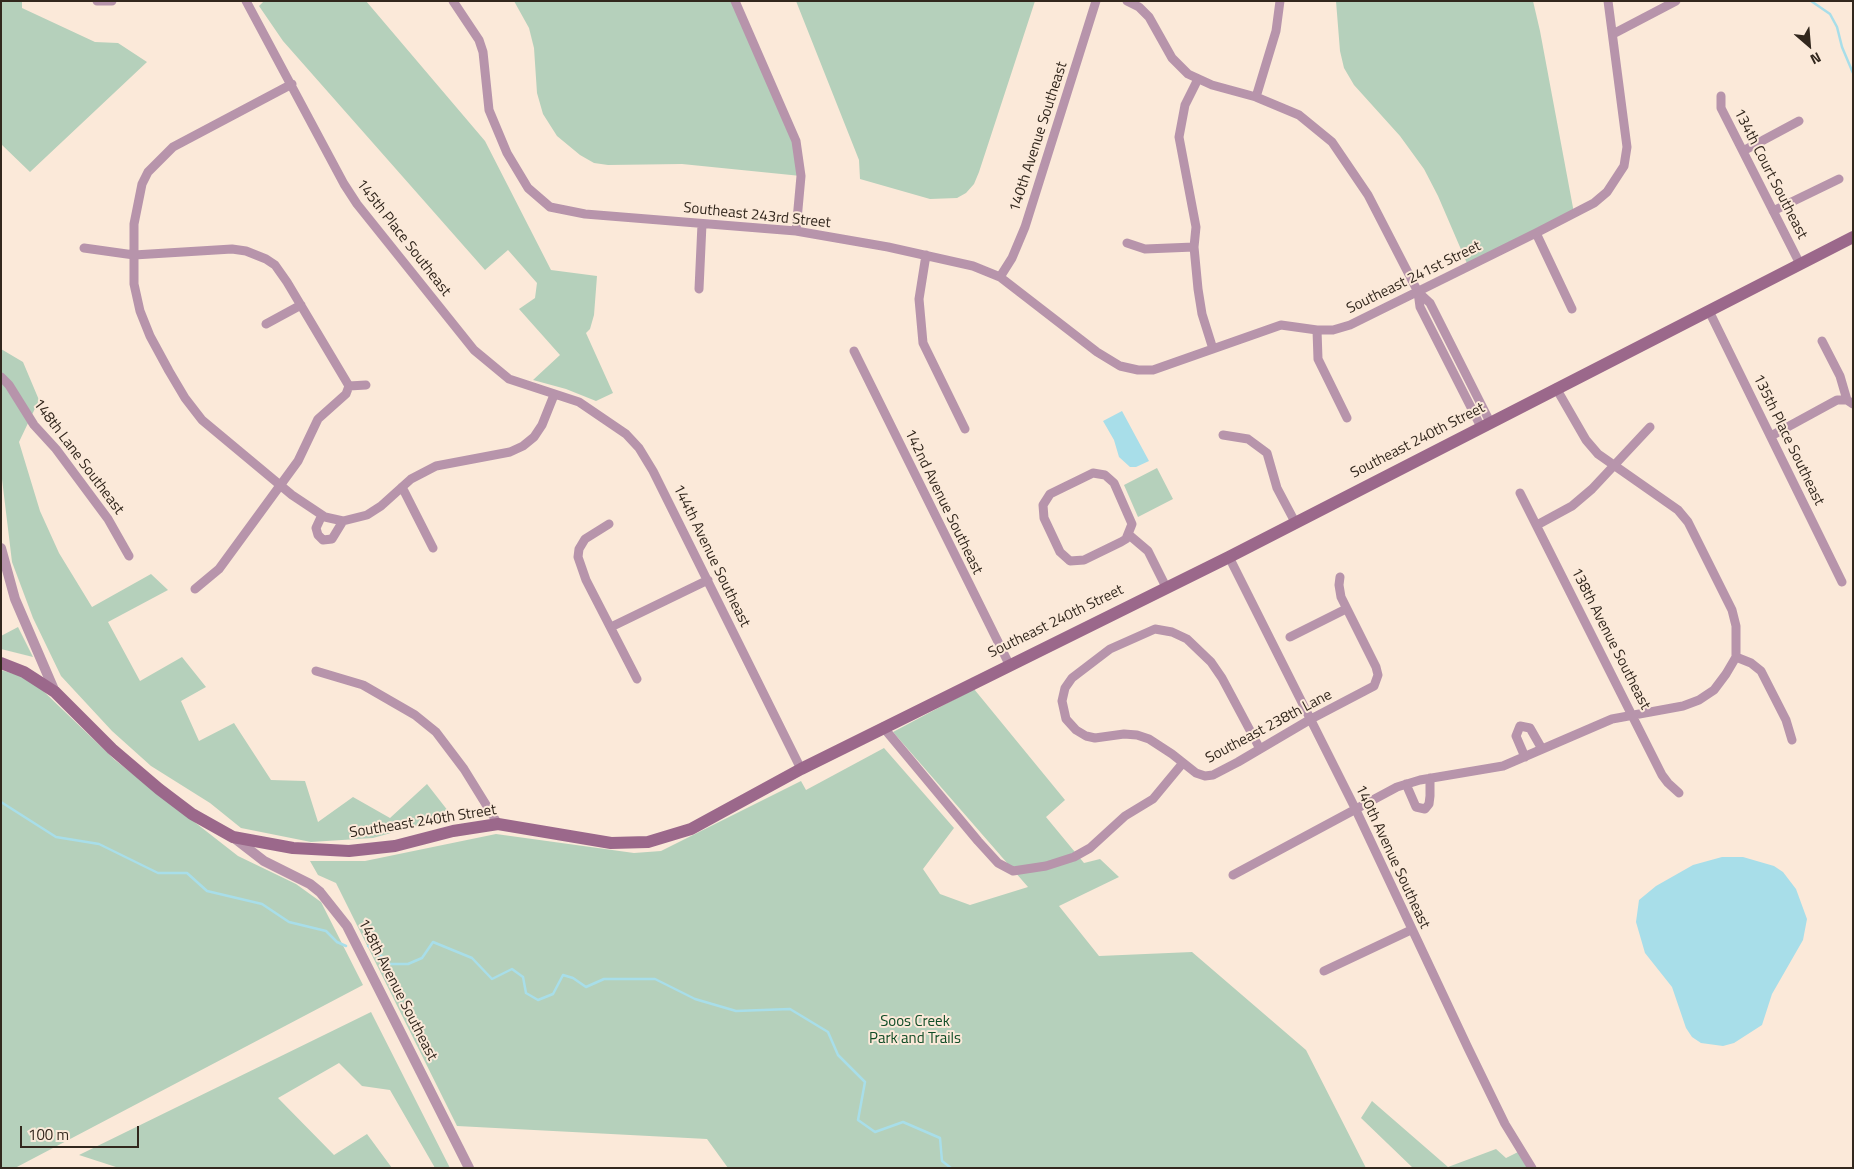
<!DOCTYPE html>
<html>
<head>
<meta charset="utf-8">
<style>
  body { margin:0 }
  #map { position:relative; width:1854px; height:1169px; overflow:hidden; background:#fbe9d9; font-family:"Titillium Web",sans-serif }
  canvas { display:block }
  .frame { position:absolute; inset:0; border:2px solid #32271d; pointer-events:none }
  .north { position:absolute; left:1784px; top:20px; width:50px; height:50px; -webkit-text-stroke:4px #fbe9d9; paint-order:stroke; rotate:153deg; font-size:14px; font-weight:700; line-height:20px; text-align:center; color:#32271d }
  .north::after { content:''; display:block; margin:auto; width:18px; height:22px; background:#32271d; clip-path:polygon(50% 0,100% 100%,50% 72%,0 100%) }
  .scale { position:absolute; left:20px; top:1126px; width:119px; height:22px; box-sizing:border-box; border:2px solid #32271d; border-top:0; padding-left:6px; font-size:15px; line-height:18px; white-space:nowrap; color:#32271d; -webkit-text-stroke:4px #fbe9d9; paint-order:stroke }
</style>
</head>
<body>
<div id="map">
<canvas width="1854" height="1169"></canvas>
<div class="frame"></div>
<div class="north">N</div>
<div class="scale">100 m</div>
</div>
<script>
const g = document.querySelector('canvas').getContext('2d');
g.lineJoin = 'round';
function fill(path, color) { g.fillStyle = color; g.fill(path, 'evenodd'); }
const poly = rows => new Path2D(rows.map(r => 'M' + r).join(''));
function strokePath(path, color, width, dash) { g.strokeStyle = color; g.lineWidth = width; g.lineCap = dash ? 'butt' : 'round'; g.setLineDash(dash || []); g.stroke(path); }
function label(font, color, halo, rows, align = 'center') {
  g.font = font + ' "Titillium Web",sans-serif'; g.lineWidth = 4; g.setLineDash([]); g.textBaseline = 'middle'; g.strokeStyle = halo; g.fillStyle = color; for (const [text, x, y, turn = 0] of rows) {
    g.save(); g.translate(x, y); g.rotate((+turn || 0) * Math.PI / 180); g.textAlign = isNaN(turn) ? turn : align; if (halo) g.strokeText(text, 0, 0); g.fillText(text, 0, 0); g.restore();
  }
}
const green = poly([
  [1,1,22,1,22,8,95,42,118,43,147,62,30,172,1,144],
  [264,1,366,1,485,141,551,270,597,276,594,315,590,329,586,333,613,393,596,401,566,389,533,380,560,355,519,309,535,298,537,283,508,250,485,270,283,41,259,6],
  [514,1,735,1,789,122,801,176,682,164,608,165,594,163,580,155,557,136,543,114,537,93,534,48,529,28],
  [796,1,1035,1,979,172,974,184,966,193,957,198,930,199,860,179,859,160],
  [1336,1,1533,1,1540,31,1574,213,1469,268,1438,196,1424,169,1400,136,1354,85,1344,68,1340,51],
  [1,349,23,362,39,400,19,442,40,511,59,553,92,607,151,574,168,590,108,622,140,681,182,657,206,687,181,701,199,741,234,723,271,780,305,781,318,822,353,797,390,818,427,784,452,816,373,838,311,842,241,828,210,803,151,766,112,731,61,676,33,618,12,562,2,479],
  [1157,468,1173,499,1138,517,1124,485],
  [18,627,33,657,1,649,1,636],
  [1,670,21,676,38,686,115,760,238,856,296,884,321,902,363,985,15,1168,1,1168],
  [974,689,1065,800,1046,817,1084,863,1100,859,1119,877,1059,906,1099,956,1192,952,1306,1050,1366,1168,728,1168,707,1139,457,1126,336,883,318,875,310,861,365,861,496,834,634,853,661,851,801,781,806,790,884,748,954,828,923,869,940,894,970,905,1028,887,893,732],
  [371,1012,450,1168,435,1168,390,1090,362,1086,339,1063,278,1098,334,1155,367,1134,392,1168,119,1168,79,1155],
  [1372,1101,1448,1167,1496,1149,1506,1158,1518,1152,1528,1168,1413,1168,1361,1118]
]);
const water = poly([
  [1122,411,1149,461,1136,467,1130,467,1119,457,1114,440,1103,421],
  [1722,857,1743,857,1774,866,1783,872,1796,889,1807,919,1803,940,1772,994,1762,1025,1734,1043,1723,1046,1701,1043,1692,1037,1686,1028,1672,987,1645,953,1636,922,1639,900,1656,886,1693,865]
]);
const stream = poly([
  [1811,1,1830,14,1837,27,1842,47,1853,73],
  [1,802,56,837,99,844,158,873,187,873,207,891,262,904,289,922,326,931,337,942,346,946],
  [368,946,375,950,389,964,408,964,422,958,433,942,472,958,492,979,512,969,523,977,526,993,538,1000,553,994,563,975,573,978,586,987,604,979,655,979,695,999,736,1011,790,1009,828,1032,838,1055,865,1082,858,1120,875,1132,903,1122,940,1138,942,1161,951,1168]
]);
const minor = poly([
  [97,1,112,1],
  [246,1,344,184,357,204,474,350,509,379,579,402,626,434,639,448,653,471,801,769],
  [453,1,479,40,483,52,489,110,507,153,528,188,550,207,585,214,796,231,888,247,973,266,1000,277,1097,352,1120,366,1138,370,1153,370,1281,325,1317,330,1333,330,1350,325,1536,233,1594,203,1607,192,1624,166,1627,147,1608,1],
  [735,1,796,141,801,176,796,231],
  [1127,1,1139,7,1149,17,1172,58,1188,74,1212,85,1256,97,1299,115,1332,142,1368,195,1418,292,1430,303,1490,422],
  [1613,34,1676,1],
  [1198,79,1185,105,1179,137,1196,227,1194,247,1198,289,1202,314,1213,349],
  [292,84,173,147,148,172,142,184,134,224,134,284,140,311,150,336,169,371,185,398,202,420,292,495,325,517,343,521,367,515,381,506,411,479,436,466,510,452,523,446,534,437,542,425,554,395],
  [1721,96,1721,108,1800,264],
  [1256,97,1276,31,1280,1],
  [1743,151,1799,121],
  [1773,211,1839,179],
  [1536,233,1572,309],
  [1127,243,1145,249,1194,247],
  [84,248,134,255,232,249,246,251,266,259,275,265,287,282,349,386],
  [926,255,919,299,923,343,965,429],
  [1000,277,1012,258,1025,227,1096,1],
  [699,289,702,224],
  [1418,292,1420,307,1481,427],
  [1709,311,1842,582],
  [266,324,301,305],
  [1317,330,1318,359,1347,418],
  [1822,341,1840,376,1847,400,1853,404],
  [854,351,1009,664],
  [1,377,9,385,34,425,56,449,108,519,129,556],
  [349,386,366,385],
  [1223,435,1248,439,1267,453,1277,488,1295,522],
  [1771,436,1837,400,1847,400],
  [1093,473,1105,475,1114,483,1132,524,1126,539,1121,542,1084,560,1070,561,1060,552,1044,518,1043,505,1050,494,1093,473],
  [402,487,433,548],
  [1520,493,1662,775,1668,783,1679,793],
  [322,515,316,528,318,535,323,540,332,539,343,521],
  [609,524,585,539,579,549,578,557,586,580,637,679],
  [1537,525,1572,506,1592,489,1650,427],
  [1128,534,1148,551,1166,587],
  [1229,557,1355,808,1468,1048,1505,1124,1532,1168],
  [195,589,219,569,298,461,318,419,346,394,349,386],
  [611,627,708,580],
  [1290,637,1346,609],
  [1736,657,1751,663,1761,671,1786,720,1792,740],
  [316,671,363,685,415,715,436,732,464,769,498,824],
  [883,727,978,841,998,863,1013,871,1046,866,1074,857,1090,848,1125,816,1153,799,1182,764],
  [1260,749,1222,678,1211,662,1187,639,1172,632,1155,629,1110,649,1072,678,1065,688,1062,701,1066,719,1076,730,1086,736,1095,738,1124,734,1137,735,1149,739,1172,754,1196,773,1205,776,1213,775,1238,762,1311,719,1374,686,1378,675,1376,667,1341,597,1339,585,1340,577],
  [1525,757,1516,736,1520,726,1530,728,1542,749],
  [1406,784,1416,807,1425,809,1429,804,1430,796,1430,778],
  [1233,875,1397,787,1420,780,1503,766,1612,719,1683,706,1699,700,1714,690,1726,674,1736,657,1736,626,1732,610,1688,522,1678,510,1598,454,1586,440,1556,388],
  [1324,971,1411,930]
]);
const tertiary = poly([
  [1,548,15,599,55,692],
  [233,837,264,861,310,884,320,892,347,926,469,1168]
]);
const secondary = poly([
  [1,663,24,672,55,692,112,749,159,789,192,814,233,837,293,848,349,851,395,846,453,831,498,824,611,843,648,842,691,829,801,769,1229,557,1853,237]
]);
const streetNames = [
  ["140th Avenue Southeast",1039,137,-72],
  ["134th Court Southeast",1770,174,63],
  ["Southeast 243rd Street",757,216,6],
  ["145th Place Southeast",403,238,52],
  ["Southeast 241st Street",1414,278,-26],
  ["135th Place Southeast",1788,440,64],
  ["Southeast 240th Street",1418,441,-27],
  ["148th Lane Southeast",78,457,53],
  ["142nd Avenue Southeast",943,502,64],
  ["144th Avenue Southeast",711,556,64],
  ["Southeast 240th Street",1056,622,-26],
  ["138th Avenue Southeast",1610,639,63],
  ["Southeast 238th Lane",1269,727,-28],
  ["Southeast 240th Street",423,822,-9],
  ["140th Avenue Southeast",1392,857,65],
  ["148th Avenue Southeast",397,990,63]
];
const parkNames = [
  ["Soos Creek",915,1022],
  ["Park and Trails",915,1039]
];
fill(green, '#b5d0bb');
fill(water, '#a8dee9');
strokePath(stream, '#a8dee9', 2.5);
strokePath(minor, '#b794ab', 9);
strokePath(tertiary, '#b794ab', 10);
strokePath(secondary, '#9b688b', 12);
label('15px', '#32271d', '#fbe9d9', streetNames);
label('15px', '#0f4c26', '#fbe9d9', parkNames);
</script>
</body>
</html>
